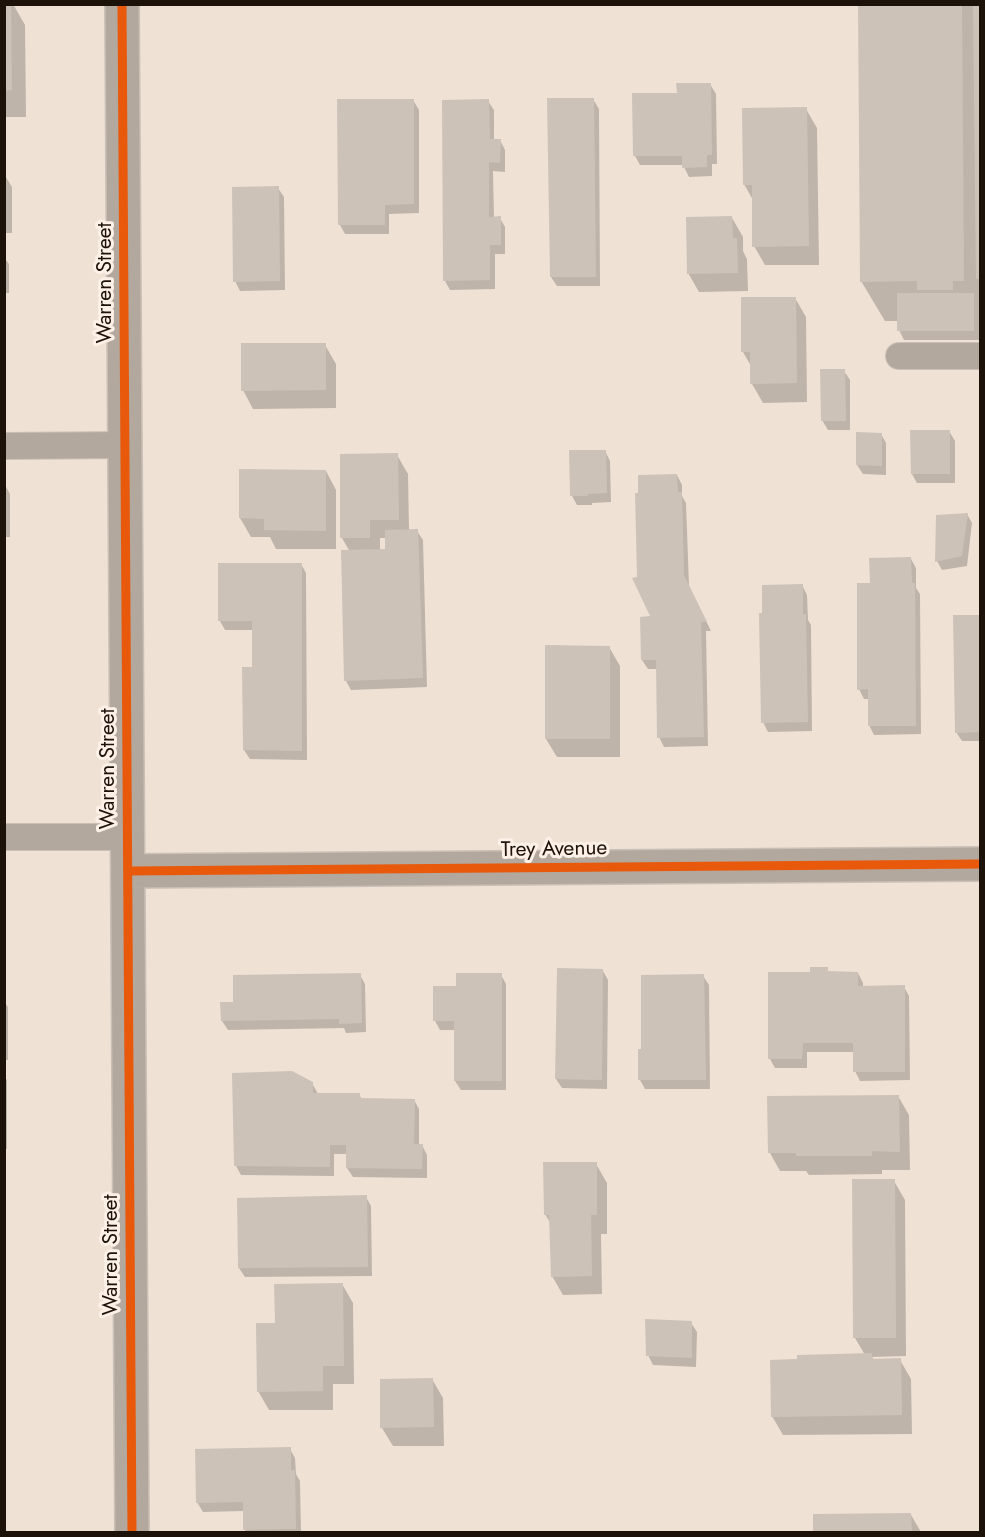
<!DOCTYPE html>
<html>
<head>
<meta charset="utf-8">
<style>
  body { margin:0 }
  #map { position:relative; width:985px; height:1537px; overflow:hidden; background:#efe1d4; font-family:Jost,sans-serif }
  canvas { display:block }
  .frame { position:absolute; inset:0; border:6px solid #1c120a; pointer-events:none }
</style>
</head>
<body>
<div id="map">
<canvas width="985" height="1537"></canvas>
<div class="frame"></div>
</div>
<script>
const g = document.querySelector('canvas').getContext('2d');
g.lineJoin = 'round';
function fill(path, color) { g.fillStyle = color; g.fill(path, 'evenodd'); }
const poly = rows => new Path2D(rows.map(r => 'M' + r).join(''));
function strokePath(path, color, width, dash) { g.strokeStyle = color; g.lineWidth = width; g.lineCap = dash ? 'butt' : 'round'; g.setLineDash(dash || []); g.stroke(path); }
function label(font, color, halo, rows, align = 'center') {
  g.font = font + ' Jost,sans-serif'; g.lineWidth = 6; g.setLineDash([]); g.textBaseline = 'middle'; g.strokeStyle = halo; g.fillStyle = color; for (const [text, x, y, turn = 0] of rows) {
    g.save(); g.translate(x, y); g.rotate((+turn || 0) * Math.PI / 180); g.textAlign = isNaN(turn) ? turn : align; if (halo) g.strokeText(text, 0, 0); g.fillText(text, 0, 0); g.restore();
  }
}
const shadow = poly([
  [4,4,13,4,25,25,26,117,4,117],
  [859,4,980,4,980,321,979,321,979,340,904,340,899,330,899,321,885,321,861,281],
  [710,84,716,94,717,164,712,164,712,176,689,177,684,167,684,165,640,165,635,156,634,95,678,94],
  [593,99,599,109,600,286,557,286,551,277],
  [413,100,419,110,419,213,389,214,389,234,345,234,340,225],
  [488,101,494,110,494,140,500,140,505,150,505,172,493,171,494,218,500,218,505,227,505,254,495,254,495,289,450,290,445,281],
  [806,109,817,128,819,265,765,265,754,246,753,200,744,184],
  [4,174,12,187,12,233,4,233],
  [278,188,284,197,285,290,240,291,235,281],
  [732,218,743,237,743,251,747,259,748,291,699,292,688,273],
  [4,257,9,264,9,293,4,293],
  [795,298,806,317,807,402,763,403,752,384,751,366,743,352],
  [325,345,336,364,336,408,253,409,243,390],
  [844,371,850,380,850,430,828,430,822,420],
  [4,375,6,432,4,432],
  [949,431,955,441,955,483,917,483,912,474],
  [881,434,886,443,886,475,863,474,857,465],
  [605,451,610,461,611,502,592,503,592,505,577,505,572,496,571,452],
  [397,455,408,474,409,531,417,531,423,540,427,687,351,690,346,681,350,552,342,538],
  [380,538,387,538,387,550,380,551],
  [4,465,5,485,10,494,10,537,4,537],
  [326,471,336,490,336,549,276,549,270,537,251,537,240,518],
  [677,475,682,485,682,496,686,503,689,586,711,631,706,631,708,746,664,747,659,737,657,669,648,669,642,660,652,618,639,579],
  [967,514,972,523,967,566,942,570,937,561],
  [911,559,916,568,916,588,920,594,921,734,874,735,869,725,869,699,864,699,859,689,871,584],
  [301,564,306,573,307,760,250,759,244,750,253,669,253,630,225,630,220,621],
  [802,585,807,595,808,620,811,625,812,731,768,732,763,722],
  [955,616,980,616,980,741,962,741,956,732],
  [609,647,620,666,620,757,557,757,546,739],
  [827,968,829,973,858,973,863,983,863,988,904,987,909,996,910,1080,860,1081,855,1071,854,1052,807,1052,807,1068,775,1068,770,1059,811,973],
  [603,971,608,980,607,1089,562,1088,556,1079],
  [360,975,365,984,366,1032,346,1033,344,1028,228,1030,222,1021,235,1003],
  [501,975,506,984,506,1090,461,1090,455,1081,455,1030,440,1030,435,1021,457,988],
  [703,976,709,985,710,1089,645,1089,640,1080,643,1051],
  [4,1001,8,1007,8,1060,4,1060],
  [4,1076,7,1080,7,1149,4,1149],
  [312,1083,318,1094,359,1095,362,1099,414,1100,419,1109,419,1145,422,1145,427,1155,427,1178,353,1177,347,1168,347,1154,334,1154,334,1176,241,1175,236,1166],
  [898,1096,909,1115,910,1170,882,1170,882,1174,809,1175,806,1171,780,1171,770,1153],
  [596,1164,607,1183,607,1234,601,1234,602,1294,563,1295,552,1276,551,1224,545,1214],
  [894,1181,905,1200,906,1356,872,1357,874,1360,900,1360,911,1379,912,1434,783,1435,772,1416,865,1355,855,1338],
  [366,1197,371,1206,372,1276,245,1277,239,1268],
  [342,1284,353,1303,354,1384,333,1384,333,1410,269,1410,258,1391,276,1324],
  [691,1323,697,1332,696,1367,653,1365,648,1355],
  [432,1379,443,1398,444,1446,393,1446,382,1428],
  [290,1449,295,1458,296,1474,300,1481,301,1532,246,1532,245,1530,244,1511,203,1512,197,1502],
  [911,1515,921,1532,814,1532,814,1516]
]);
const building = poly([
  [4,4,11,4,12,90,4,91],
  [858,4,962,4,964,281,953,281,953,290,917,290,917,281,860,282],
  [973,4,980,4,980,279,976,279],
  [676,83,711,83,712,155,707,155,707,167,682,168,682,156,633,156,632,93,677,93],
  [547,98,594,98,596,277,550,277],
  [337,99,414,99,414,204,385,205,385,225,338,225],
  [489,99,490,139,501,139,500,163,489,162,489,217,501,216,501,245,490,245,490,280,443,281,442,100],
  [807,107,809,246,752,247,752,185,743,185,742,108],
  [279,186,280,281,233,282,232,187],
  [732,216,733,238,737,238,738,273,687,274,686,217],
  [897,293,974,293,974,331,897,331],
  [741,297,796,297,797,383,750,384,750,352,741,352],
  [241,343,326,343,326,390,241,391],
  [820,369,845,369,846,421,821,421],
  [910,430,950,430,950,474,911,474],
  [856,432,882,433,882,466,856,465],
  [569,450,606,450,607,493,587,494,588,496,570,496],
  [398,453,399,520,370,520,370,538,340,538,340,454],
  [239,469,326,470,326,531,264,530,264,519,239,518],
  [677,474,678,492,682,492,684,575,707,622,701,622,704,737,657,738,656,660,641,660,640,617,650,616,632,578,637,577,635,493,638,493,638,475],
  [968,513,962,556,935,562,936,515],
  [418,529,423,678,344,681,341,550,385,549,385,530],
  [911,557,912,583,915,583,916,726,868,726,868,689,857,690,857,583,870,583,869,558],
  [218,563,302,563,302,751,243,750,242,667,252,667,252,621,218,621],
  [803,584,803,614,806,614,808,722,761,723,759,613,762,613,762,585],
  [953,615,980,615,980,732,955,733],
  [545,645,610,646,610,739,545,739],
  [810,967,828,967,828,971,858,972,858,986,905,985,905,1072,853,1072,853,1043,803,1043,802,1059,768,1059,768,972,810,972],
  [557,968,603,969,602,1080,555,1079],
  [361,973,362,1023,339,1024,339,1019,221,1021,220,1002,233,1002,233,975],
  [456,973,502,973,502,1081,454,1081,454,1021,433,1021,433,986,456,986],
  [704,974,706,1080,638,1080,638,1049,641,1049,641,975],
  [292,1071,313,1082,313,1093,360,1093,360,1098,415,1099,414,1144,423,1144,422,1169,346,1168,346,1145,330,1145,330,1167,234,1166,232,1073],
  [899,1095,900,1152,872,1151,872,1156,796,1156,796,1153,768,1153,767,1096],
  [543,1162,597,1162,597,1215,591,1215,592,1276,551,1277,549,1215,544,1215],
  [852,1179,895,1179,896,1338,853,1338],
  [367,1195,368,1267,238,1268,237,1198],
  [343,1283,344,1366,323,1366,323,1391,257,1392,256,1323,275,1323,274,1284],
  [645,1319,692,1321,692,1358,646,1356],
  [872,1353,872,1359,901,1358,902,1415,771,1417,770,1360,797,1359,797,1355],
  [433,1378,434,1427,380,1428,380,1379],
  [291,1447,291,1470,295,1470,296,1529,243,1530,243,1502,196,1503,195,1449],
  [911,1513,912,1532,813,1532,813,1514]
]);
const service = poly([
  [899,356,980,356],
  [4,446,125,445],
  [4,837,127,837]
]);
const minor = poly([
  [122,4,132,1532],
  [128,871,980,864]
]);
const cycleway = poly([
  [122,4,132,1532],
  [128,871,980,864]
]);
const streetNames = [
  ["Warren Street",106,283,-90],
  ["Warren Street",109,769,-90],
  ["Trey Avenue",554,850,-1],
  ["Warren Street",112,1255,-90]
];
fill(shadow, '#0003');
fill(building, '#cdc2b8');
strokePath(service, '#cbc0b6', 28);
strokePath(minor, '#cbc0b6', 36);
strokePath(service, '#b3a89e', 26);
strokePath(minor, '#b3a89e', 33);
strokePath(cycleway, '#e8590c', 9);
label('21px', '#1c120a', '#fcf0e7', streetNames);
</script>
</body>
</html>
